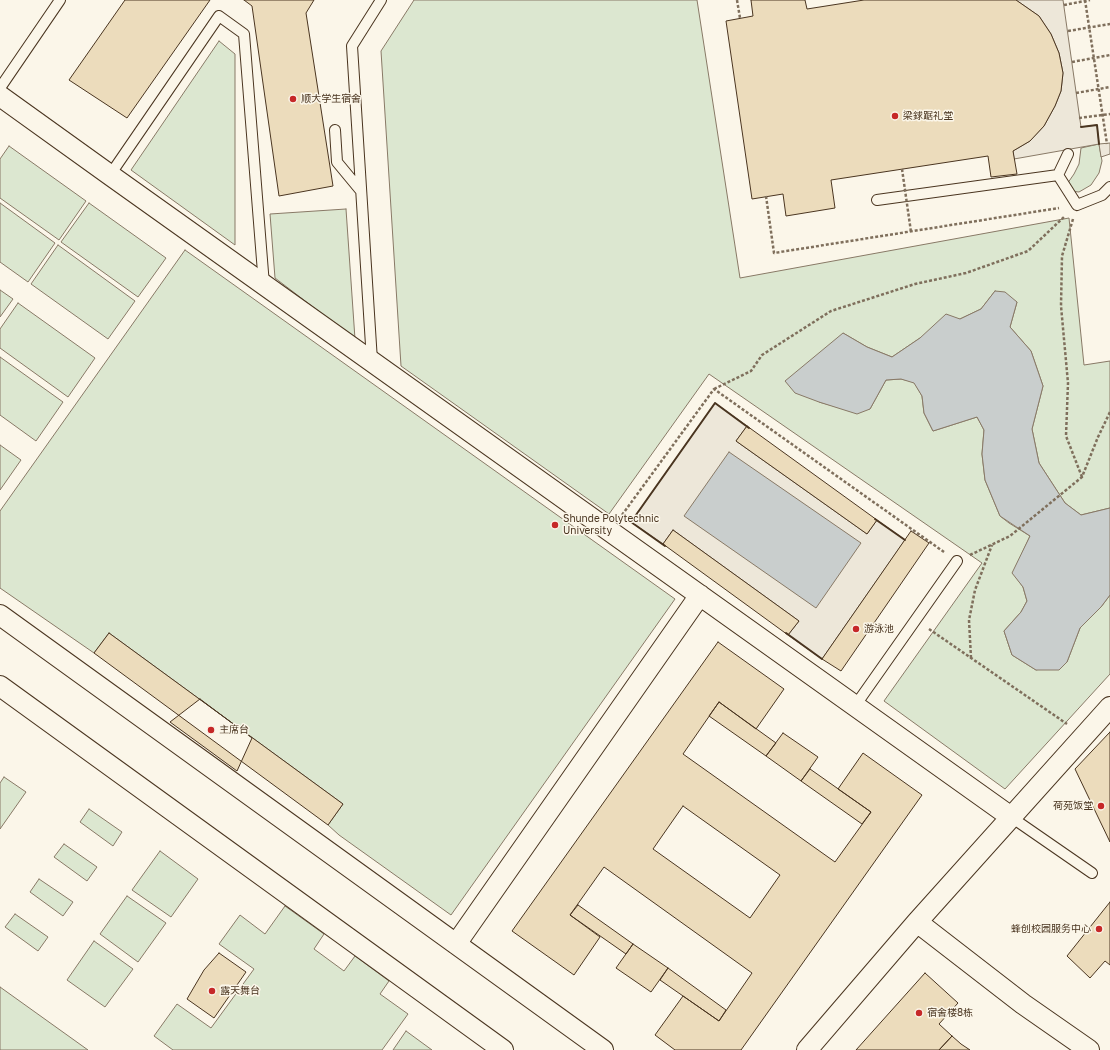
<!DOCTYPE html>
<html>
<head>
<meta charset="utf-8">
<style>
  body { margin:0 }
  canvas { display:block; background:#fbf6e9 }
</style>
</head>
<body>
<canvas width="1110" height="1050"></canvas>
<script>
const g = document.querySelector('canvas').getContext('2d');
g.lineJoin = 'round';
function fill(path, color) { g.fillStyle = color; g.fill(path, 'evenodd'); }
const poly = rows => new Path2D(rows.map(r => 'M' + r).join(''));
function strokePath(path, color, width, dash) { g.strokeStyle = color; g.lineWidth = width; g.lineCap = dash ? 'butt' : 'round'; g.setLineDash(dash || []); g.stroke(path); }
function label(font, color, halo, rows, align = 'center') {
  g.font = font + ' "Golos Text","Noto Sans SC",sans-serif'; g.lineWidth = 3; g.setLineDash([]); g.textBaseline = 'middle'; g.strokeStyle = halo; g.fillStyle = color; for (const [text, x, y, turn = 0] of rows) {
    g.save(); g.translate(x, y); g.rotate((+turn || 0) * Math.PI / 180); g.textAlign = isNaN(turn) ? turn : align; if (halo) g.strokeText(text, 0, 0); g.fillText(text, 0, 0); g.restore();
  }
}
const green = poly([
  [414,0,697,0,740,278,1069,218,1084,365,1110,361,1110,508,1081,515,1065,503,1039,463,1032,429,1043,386,1031,351,1010,327,1017,302,995,291,981,309,920,338,892,357,867,347,843,333,819,402,837,407,870,409,886,380,901,379,914,382,922,396,924,413,933,431,977,417,984,430,982,454,985,480,1000,516,1009,523,1030,536,1013,573,1023,587,1027,601,1021,612,1004,631,1012,655,1036,670,1067,662,1080,628,1101,607,1110,595,1110,674,1005,789,884,701,982,563,709,374,609,514,401,366,381,51,414,0],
  [219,41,235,54,235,245,131,170,219,41],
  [1099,144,1102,161,1099,173,1091,185,1079,192,1070,191,1065,187,1074,174,1079,164,1081,148,1099,144],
  [9,146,86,201,59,240,0,198,0,159,9,146],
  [0,203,55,243,28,282,0,262,0,203],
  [89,203,166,258,138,297,61,242,89,203],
  [346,209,355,339,275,278,270,214,346,209],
  [58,245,135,301,108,339,31,284,58,245],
  [185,250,675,599,451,915,339,835,328,825,343,804,109,633,94,653,0,588,0,511,185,250],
  [0,290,13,299,0,317,0,290],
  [18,303,95,358,68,397,0,348,0,329,18,303],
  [0,357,63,402,36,441,0,415,0,357],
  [0,445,21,460,0,490,0,445],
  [4,777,26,792,0,829,0,783,4,777],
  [89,809,122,832,113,846,80,822,89,809],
  [64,844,97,867,87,881,54,857,64,844],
  [160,851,198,879,171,917,132,890,160,851],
  [39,879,73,902,63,916,30,892,39,879],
  [127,896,166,923,138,962,100,934,127,896],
  [285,906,324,934,314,949,344,971,355,956,389,981,380,994,408,1014,382,1050,173,1050,154,1036,177,1004,211,1028,254,969,219,944,240,915,265,934,285,906],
  [15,914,48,937,38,951,5,927,15,914],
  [94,941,133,969,105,1007,67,980,94,941],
  [0,987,88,1050,0,1050,0,987],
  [406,1031,432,1050,393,1050,406,1031]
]);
const parking = poly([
  [1016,0,1063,0,1081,127,1097,125,1099,144,1110,143,1110,154,1101,157,1099,144,1014,159,1013,151,1030,141,1044,126,1055,106,1061,91,1063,73,1059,53,1051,34,1039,16,1016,0],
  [715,403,747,426,736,441,867,534,877,520,905,540,822,659,788,635,799,621,673,530,663,544,631,522,715,403]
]);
const water = poly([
  [995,291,1005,292,1017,302,1010,327,1031,351,1043,386,1032,429,1039,463,1065,503,1081,515,1110,508,1110,595,1101,607,1080,628,1067,662,1059,670,1036,670,1012,655,1004,631,1021,612,1027,601,1023,587,1012,573,1030,536,1000,516,985,480,982,454,984,430,977,417,933,431,924,413,922,396,914,383,901,379,886,380,870,409,857,414,819,402,795,393,785,381,843,333,867,347,892,357,920,338,946,314,960,319,981,309,995,291],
  [729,452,861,543,816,608,684,516,729,452]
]);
const building = poly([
  [125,0,210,0,127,118,69,80,125,0],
  [244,0,314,0,306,13,333,186,279,196,252,6,244,0],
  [751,0,805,0,807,9,864,0,1016,0,1039,16,1051,34,1059,53,1063,73,1061,91,1055,106,1044,126,1030,141,1013,151,1017,174,991,177,988,156,831,180,835,208,786,216,783,194,752,199,726,21,753,16,751,0],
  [747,426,877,520,867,534,736,441,747,426],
  [673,530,799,621,788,635,663,544,673,530],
  [911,531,929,543,841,671,822,659,911,531],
  [109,633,343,804,328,825,94,653,109,633],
  [718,642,784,689,756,729,719,702,683,754,835,862,871,812,838,789,863,753,922,795,741,1050,675,1050,655,1035,683,996,719,1021,752,973,604,867,570,915,600,937,574,975,512,931,718,642],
  [683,806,780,875,750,918,653,849,683,806],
  [200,699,252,738,237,771,170,722,200,699],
  [719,702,776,743,766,756,709,716,719,702],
  [1110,732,1110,842,1075,769,1110,732],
  [783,733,818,757,801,781,766,756,783,733],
  [810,769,871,812,862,824,801,781,810,769],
  [1110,902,1110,965,1105,961,1090,978,1067,956,1110,902],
  [578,905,633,944,626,954,570,915,578,905],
  [633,944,668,968,651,992,616,968,633,944],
  [219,953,246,972,214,1018,187,999,204,970,219,953],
  [668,968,726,1010,719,1021,660,980,668,968],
  [925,973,958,1003,939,1024,952,1036,939,1050,856,1050,925,973],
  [952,1036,961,1044,970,1050,939,1050,952,1036]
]);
const path = poly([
  [737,0,740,18],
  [1085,0,1107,144],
  [1064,5,1090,0],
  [1068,31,1110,24],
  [1072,62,1110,55],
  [1076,93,1110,87],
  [1079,118,1110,114],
  [766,196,774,253,1059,208],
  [1073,219,1062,256,1061,306,1068,383,1066,436,1082,477],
  [714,389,751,371,762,355,831,311,915,284,966,273,1028,251,1065,216],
  [622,515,714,389,944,552],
  [970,555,1010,536,1082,477,1098,437,1110,412],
  [929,629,1067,724],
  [971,658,969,620,975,590,992,545]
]);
const lane = poly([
  [0,88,60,0],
  [335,130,337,162,361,191],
  [1068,154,1058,175,1077,205,1102,195,1110,187],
  [110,175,219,16,244,34,264,285],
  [877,200,1058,175],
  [372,361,352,46,381,0],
  [855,706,957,561],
  [1011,817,1092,873]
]);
const street = poly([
  [0,96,110,175,1011,817],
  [0,615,603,1050],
  [0,686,503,1050],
  [917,922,1023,1004,1089,1050],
  [456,944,700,595],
  [807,1050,917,922,1110,707]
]);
const pathBridge = poly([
  [902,169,911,232]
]);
const wall = poly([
  [1081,127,1097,125,1099,144],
  [875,519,905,540],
  [665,546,631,522,715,403,749,428],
  [786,633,822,659]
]);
const markers = [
  [293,99,4,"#c62828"],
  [895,116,4,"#c62828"],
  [555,525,4,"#c62828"],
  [856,629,4,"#c62828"],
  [211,730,4,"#c62828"],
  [1101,806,4,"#c62828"],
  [1099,929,4,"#c62828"],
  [212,991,4,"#c62828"],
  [919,1013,4,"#c62828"]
];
const poiNames = [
  ["顺大学生宿舍",301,99],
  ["梁銶踞礼堂",903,116],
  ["Shunde Polytechnic",563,519],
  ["University",563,531],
  ["游泳池",864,629],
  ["主席台",219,730],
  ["荷苑饭堂",1093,806,"right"],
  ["蜂创校园服务中心",1091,929,"right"],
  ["露天舞台",220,991],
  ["宿舍楼8栋",927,1013]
];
fill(green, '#dce7d0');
strokePath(green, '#887966', 1);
fill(parking, '#ede7d9');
strokePath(parking, '#887966', 1);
fill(water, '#c9cecd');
strokePath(water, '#887966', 1);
fill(building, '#ecdcbc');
strokePath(building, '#4a3520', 1);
strokePath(lane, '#4a3520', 12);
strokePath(street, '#4a3520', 22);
strokePath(path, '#7f6f5c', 2.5, [3, 2]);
strokePath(lane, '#fbf6e9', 10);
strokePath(street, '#fbf6e9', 20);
strokePath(pathBridge, '#7f6f5c', 2.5, [3, 2]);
strokePath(wall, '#4a3520', 2);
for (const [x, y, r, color] of markers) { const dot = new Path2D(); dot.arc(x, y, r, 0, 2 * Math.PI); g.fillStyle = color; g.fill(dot); strokePath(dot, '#fbf6e9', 1.5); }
label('10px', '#4a3520', '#fbf6e9', poiNames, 'left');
</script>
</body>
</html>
